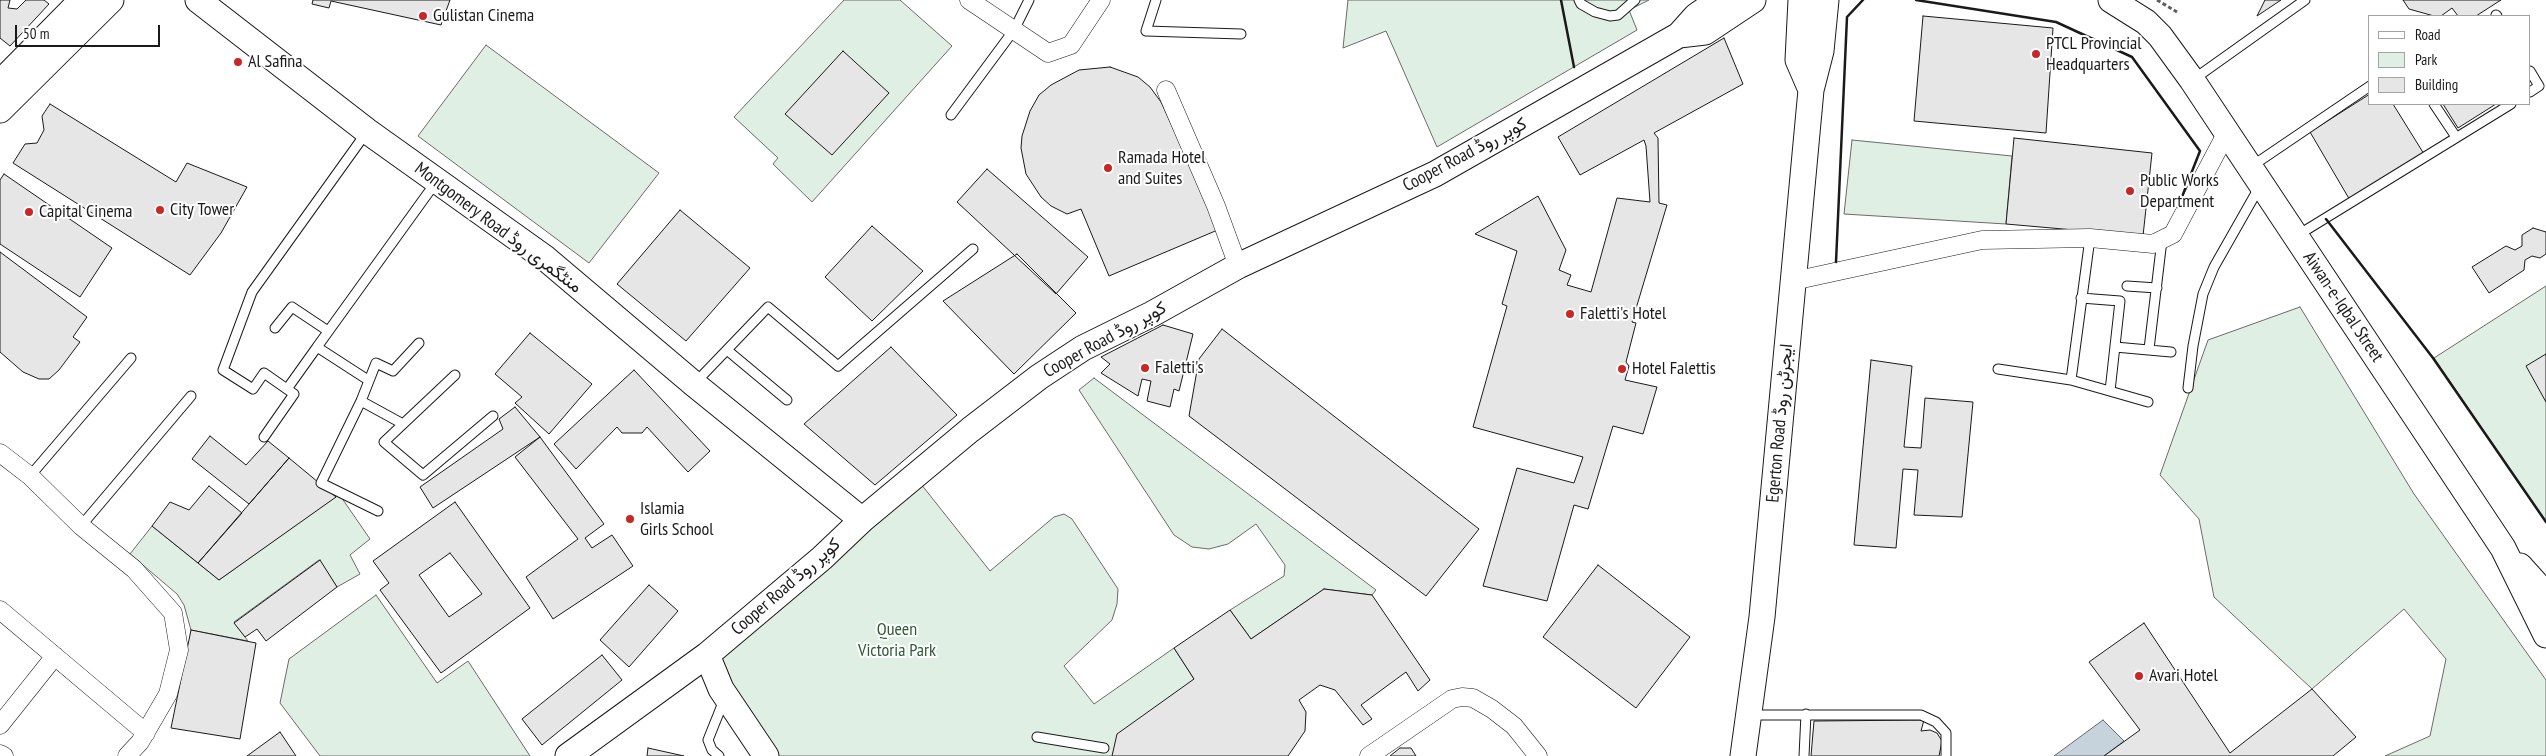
<!DOCTYPE html>
<html>
<head>
<meta charset="utf-8">
<style>
  body { margin:0 }
  #map { position:relative; width:2546px; height:756px; overflow:hidden; background:#fff; font-family:"PT Sans Narrow",sans-serif }
  canvas { display:block }
  .legend { position:absolute; left:2368px; top:15px; width:162px; height:90px; box-sizing:border-box; background:#fff; border:1px solid #a3a3a3; margin:0; padding:6px 9px; list-style:none; font-size:15px; color:#1a1a1a }
  .legend li { display:flex; align-items:center; gap:10px; height:25px }
  .legend b { width:25px; border:1px solid #a3a3a3 }
  .scale { position:absolute; left:15px; top:25px; width:145px; height:22px; box-sizing:border-box; border:2px solid #1a1a1a; border-top:0; padding-left:6px; font-size:15px; line-height:18px; white-space:nowrap; color:#1a1a1a; -webkit-text-stroke:4px #fff; paint-order:stroke }
</style>
</head>
<body>
<div id="map">
<canvas width="2546" height="756"></canvas>
<ul class="legend">
<li><b style="height:6px;background:#fff"></b>Road</li>
<li><b style="height:14px;background:#e0efe3"></b>Park</li>
<li><b style="height:14px;background:#e6e6e6"></b>Building</li>
</ul>
<div class="scale">50 m</div>
</div>
<script>
const g = document.querySelector('canvas').getContext('2d');
g.lineJoin = 'round';
function fill(path, color) { g.fillStyle = color; g.fill(path, 'evenodd'); }
const poly = rows => new Path2D(rows.map(r => 'M' + r).join(''));
function strokePath(path, color, width, dash) { g.strokeStyle = color; g.lineWidth = width; g.lineCap = dash ? 'butt' : 'round'; g.setLineDash(dash || []); g.stroke(path); }
function label(font, color, halo, rows, align = 'center') {
  g.font = font + ' "PT Sans Narrow",Vazirmatn,sans-serif'; g.lineWidth = 4; g.setLineDash([]); g.textBaseline = 'middle'; g.strokeStyle = halo; g.fillStyle = color; for (const [text, x, y, turn = 0] of rows) {
    g.save(); g.translate(x, y); g.rotate((+turn || 0) * Math.PI / 180); g.textAlign = isNaN(turn) ? turn : align; if (halo) g.strokeText(text, 0, 0); g.fillText(text, 0, 0); g.restore();
  }
}
const green = poly([
  [844,0,900,0,952,46,812,202,773,164,778,158,734,117,844,0],
  [1348,0,1649,0,1629,10,1637,30,1437,147,1386,31,1343,48,1348,0],
  [486,45,659,173,589,263,418,136,486,45],
  [1852,140,2012,156,2006,224,1844,214,1852,140],
  [2546,286,2546,522,2434,358,2546,286],
  [2300,307,2414,494,2546,680,2546,756,2385,756,2430,736,2446,659,2404,609,2312,689,2214,597,2199,519,2160,475,2208,340,2300,307],
  [1094,378,1376,590,1372,595,1324,589,1251,639,1230,610,1284,576,1285,565,1256,524,1228,544,1209,549,1192,547,1174,535,1079,390,1094,378],
  [913,474,990,571,1054,517,1064,514,1072,519,1118,589,1117,604,1112,620,1064,666,1094,704,1174,648,1194,679,1112,756,767,756,704,661,913,474],
  [339,494,370,539,350,555,360,574,337,587,319,560,234,622,248,641,191,630,184,605,177,594,130,554,152,526,219,580,339,494],
  [376,595,437,683,468,661,530,756,320,756,280,703,289,659,376,595]
]);
const water = poly([
  [2103,720,2124,741,2104,756,2054,756,2103,720]
]);
const building = poly([
  [0,0,10,0,8,8,17,9,26,0,44,0,49,4,10,46,0,38,0,0],
  [313,0,450,0,441,25,331,1,329,8,312,4,313,0],
  [2265,0,2281,0,2257,16,2265,0],
  [2403,0,2501,0,2476,16,2458,16,2452,8,2441,16,2434,16,2409,9,2403,0],
  [1923,16,2053,28,2046,133,1914,121,1923,16],
  [1724,38,1743,84,1654,133,1658,138,1659,203,1667,205,1632,322,1636,323,1626,362,1629,366,1625,380,1657,387,1643,434,1613,426,1588,509,1574,505,1547,601,1483,586,1517,468,1574,483,1583,457,1473,427,1507,306,1502,304,1517,251,1475,234,1538,196,1566,250,1559,270,1571,275,1567,285,1591,292,1617,198,1650,202,1646,146,1644,140,1580,175,1558,137,1724,38],
  [843,51,889,93,832,155,785,114,843,51],
  [1110,67,1138,77,1150,87,1161,102,1220,229,1109,276,1081,209,1067,214,1051,206,1041,197,1026,174,1021,148,1022,136,1030,111,1039,95,1051,85,1079,70,1110,67],
  [2370,94,2370,104,2393,104,2424,154,2351,202,2310,132,2370,94],
  [50,104,176,182,187,163,247,187,221,233,190,275,13,163,25,144,37,143,44,130,42,116,50,104],
  [2443,104,2496,104,2458,128,2443,104],
  [2014,138,2152,153,2143,236,2006,224,2014,138],
  [987,169,1088,257,1056,294,957,202,987,169],
  [4,174,112,248,80,297,0,244,0,180,4,174],
  [680,210,750,268,686,341,617,284,680,210],
  [872,226,923,271,872,321,825,277,872,226],
  [2533,228,2546,232,2546,254,2540,258,2532,256,2525,260,2524,270,2489,293,2472,267,2506,246,2515,250,2522,246,2522,235,2533,228],
  [0,252,87,317,73,337,80,342,59,370,49,379,39,379,23,372,0,352,0,252],
  [1017,254,1076,313,1014,374,943,301,1017,254],
  [1163,325,1193,334,1179,391,1174,389,1170,407,1147,401,1151,381,1142,379,1138,396,1101,373,1110,364,1101,357,1163,325],
  [1222,329,1479,529,1426,596,1189,416,1199,359,1222,329],
  [530,333,592,384,549,434,515,403,522,397,495,374,530,333],
  [891,347,957,415,875,485,804,424,891,347],
  [2546,354,2546,402,2526,366,2546,354],
  [1871,360,1912,366,1904,447,1921,448,1925,398,1973,402,1962,517,1914,515,1918,470,1903,469,1896,548,1854,545,1871,360],
  [634,370,710,451,688,472,647,427,642,433,622,433,617,427,576,469,554,444,634,370],
  [515,407,540,437,433,508,420,487,503,429,499,419,515,407],
  [210,436,246,465,268,441,289,458,249,504,192,459,210,436],
  [540,437,604,524,585,538,592,548,612,535,633,566,553,619,526,577,578,539,515,457,540,437],
  [289,458,336,497,219,580,198,563,289,458],
  [209,486,242,513,198,563,152,526,170,502,189,510,209,486],
  [455,502,530,608,441,673,380,590,389,583,373,561,455,502],
  [450,553,482,594,449,617,419,575,450,553],
  [320,560,337,587,266,641,257,629,245,637,234,623,320,560],
  [1598,565,1690,637,1636,708,1543,637,1598,565],
  [649,585,678,611,629,667,600,640,649,585],
  [1324,589,1372,595,1430,680,1418,691,1406,672,1361,705,1372,719,1363,725,1335,690,1320,685,1299,700,1306,712,1305,731,1288,756,1112,756,1117,734,1194,679,1174,648,1230,610,1251,639,1324,589],
  [2144,623,2230,753,2312,689,2356,737,2333,756,2104,756,2140,730,2089,662,2144,623],
  [191,630,256,643,240,739,171,728,191,630],
  [602,655,622,680,542,745,522,719,602,655],
  [1924,720,1921,731,1930,730,1937,733,1942,741,1939,756,1811,756,1814,721,1924,720],
  [280,732,296,756,247,756,280,732],
  [648,748,684,756,647,756,648,748],
  [1400,748,1411,748,1416,756,1390,756,1400,748]
]);
const path = poly([
  [2157,0,2177,12]
]);
const lane = poly([
  [1156,0,1146,31,1241,34],
  [1579,0,1581,4,1595,12,1610,16,1618,15,1635,0],
  [2496,15,2497,16],
  [2530,71,2539,86,2530,92],
  [2194,79,2305,0],
  [2434,104,2456,137],
  [951,115,1014,30,1029,0],
  [2252,166,2370,86],
  [2298,235,2511,104],
  [2127,286,2157,288],
  [2081,298,2120,301,2110,391],
  [275,328,292,307,328,331],
  [2115,347,2171,352],
  [2149,349,2162,240],
  [727,350,787,400],
  [1998,369,2071,380,2148,402],
  [455,375,384,442,423,475,493,416],
  [368,380,317,347,436,182],
  [2071,380,2090,238],
  [696,382,768,307,838,366,973,249],
  [2188,388,2193,346,2203,294,2214,267,2260,186],
  [287,389,317,347],
  [361,401,403,424],
  [264,437,294,394,264,373,253,389,223,370,252,292,366,133],
  [30,476,131,358],
  [378,511,321,483,361,401,376,363,393,371,419,343],
  [81,526,191,396],
  [1749,715,1921,715,1936,722,1946,733,1946,756],
  [1037,737,1104,748],
  [719,756,712,750,708,740,724,700],
  [1804,756,1806,714]
]);
const street = poly([
  [969,0,1048,53,1071,45,1101,0],
  [1166,90,1216,206,1238,266],
  [1793,281,1982,240,2090,238,2153,244,2173,234,2226,134],
  [0,453,30,476,81,526,134,569,173,613,179,650,168,694,140,742,127,756],
  [0,610,146,733],
  [0,725,55,656],
  [0,754,4,756],
  [1369,756,1452,699,1462,697,1473,698,1492,709,1514,726,1538,756]
]);
const secondary = poly([
  [198,0,367,131,545,258,694,384,862,520],
  [1801,0,1798,60,1811,90],
  [2111,0,2146,22,2160,36,2192,80,2503,548,2546,635],
  [1679,35,1705,32,1753,0],
  [0,83,82,0],
  [0,110,111,0],
  [2520,566,2546,595],
  [707,655,721,689,766,756],
  [568,756,707,655,822,558,862,520,970,430,1039,377,1083,348,1152,314,1238,266,1435,174,1679,35,1696,16,1719,0],
  [1743,756,1762,617,1811,90,1821,51,1826,0]
]);
const wall = poly([
  [1561,0,1574,67],
  [1916,0,2056,22,2132,57,2200,151,2178,207],
  [2326,219,2433,358,2546,522],
  [1836,262,1847,17,1863,0]
]);
const markers = [
  [423,16,5,"#c62828"],
  [2036,54,5,"#c62828"],
  [238,62,5,"#c62828"],
  [1108,168,5,"#c62828"],
  [2130,191,5,"#c62828"],
  [160,210,5,"#c62828"],
  [29,212,5,"#c62828"],
  [1570,314,5,"#c62828"],
  [1145,368,5,"#c62828"],
  [1622,369,5,"#c62828"],
  [630,519,5,"#c62828"],
  [2139,676,5,"#c62828"]
];
const poiNames = [
  ["Gulistan Cinema",433,16],
  ["PTCL Provincial",2046,44],
  ["Headquarters",2046,65],
  ["Al Safina",248,62],
  ["Ramada Hotel",1118,158],
  ["and Suites",1118,179],
  ["Public Works",2140,181],
  ["Department",2140,202],
  ["City Tower",170,210],
  ["Capital Cinema",39,212],
  ["Faletti's Hotel",1580,314],
  ["Faletti's",1155,368],
  ["Hotel Falettis",1632,369],
  ["Islamia",640,509],
  ["Girls School",640,530],
  ["Avari Hotel",2149,676]
];
const streetNames = [
  ["Cooper Road کوپر روڈ",1465,155,-28],
  ["Montgomery Road منٹگمری روڈ",498,228,37],
  ["Aiwan-e-Iqbal Street",2343,307,56],
  ["Cooper Road کوپر روڈ",1105,340,-29],
  ["Egerton Road ایجرٹن روڈ",1780,423,-85],
  ["Cooper Road کوپر روڈ",786,587,-41]
];
const parkNames = [
  ["Queen",897,630],
  ["Victoria Park",897,651]
];
fill(green, '#e0efe3');
strokePath(green, '#6a6a6a', 1);
fill(water, '#c6d2dc');
strokePath(water, '#6a6a6a', 1);
fill(building, '#e6e6e6');
strokePath(building, '#1a1a1a', 1);
strokePath(lane, '#1a1a1a', 11);
strokePath(street, '#1a1a1a', 19);
strokePath(secondary, '#1a1a1a', 27);
strokePath(path, '#5f5f5f', 3, [4, 2.5]);
strokePath(lane, '#fff', 9);
strokePath(street, '#fff', 18);
strokePath(secondary, '#fff', 25);
strokePath(wall, '#1a1a1a', 2.5);
for (const [x, y, r, color] of markers) { const dot = new Path2D(); dot.arc(x, y, r, 0, 2 * Math.PI); g.fillStyle = color; g.fill(dot); strokePath(dot, '#fff', 2); }
label('18px', '#1a1a1a', '#fff', poiNames, 'left');
label('18px', '#1a1a1a', '#fff', streetNames);
label('18px', '#2b5a34', '#fff', parkNames);
</script>
</body>
</html>
